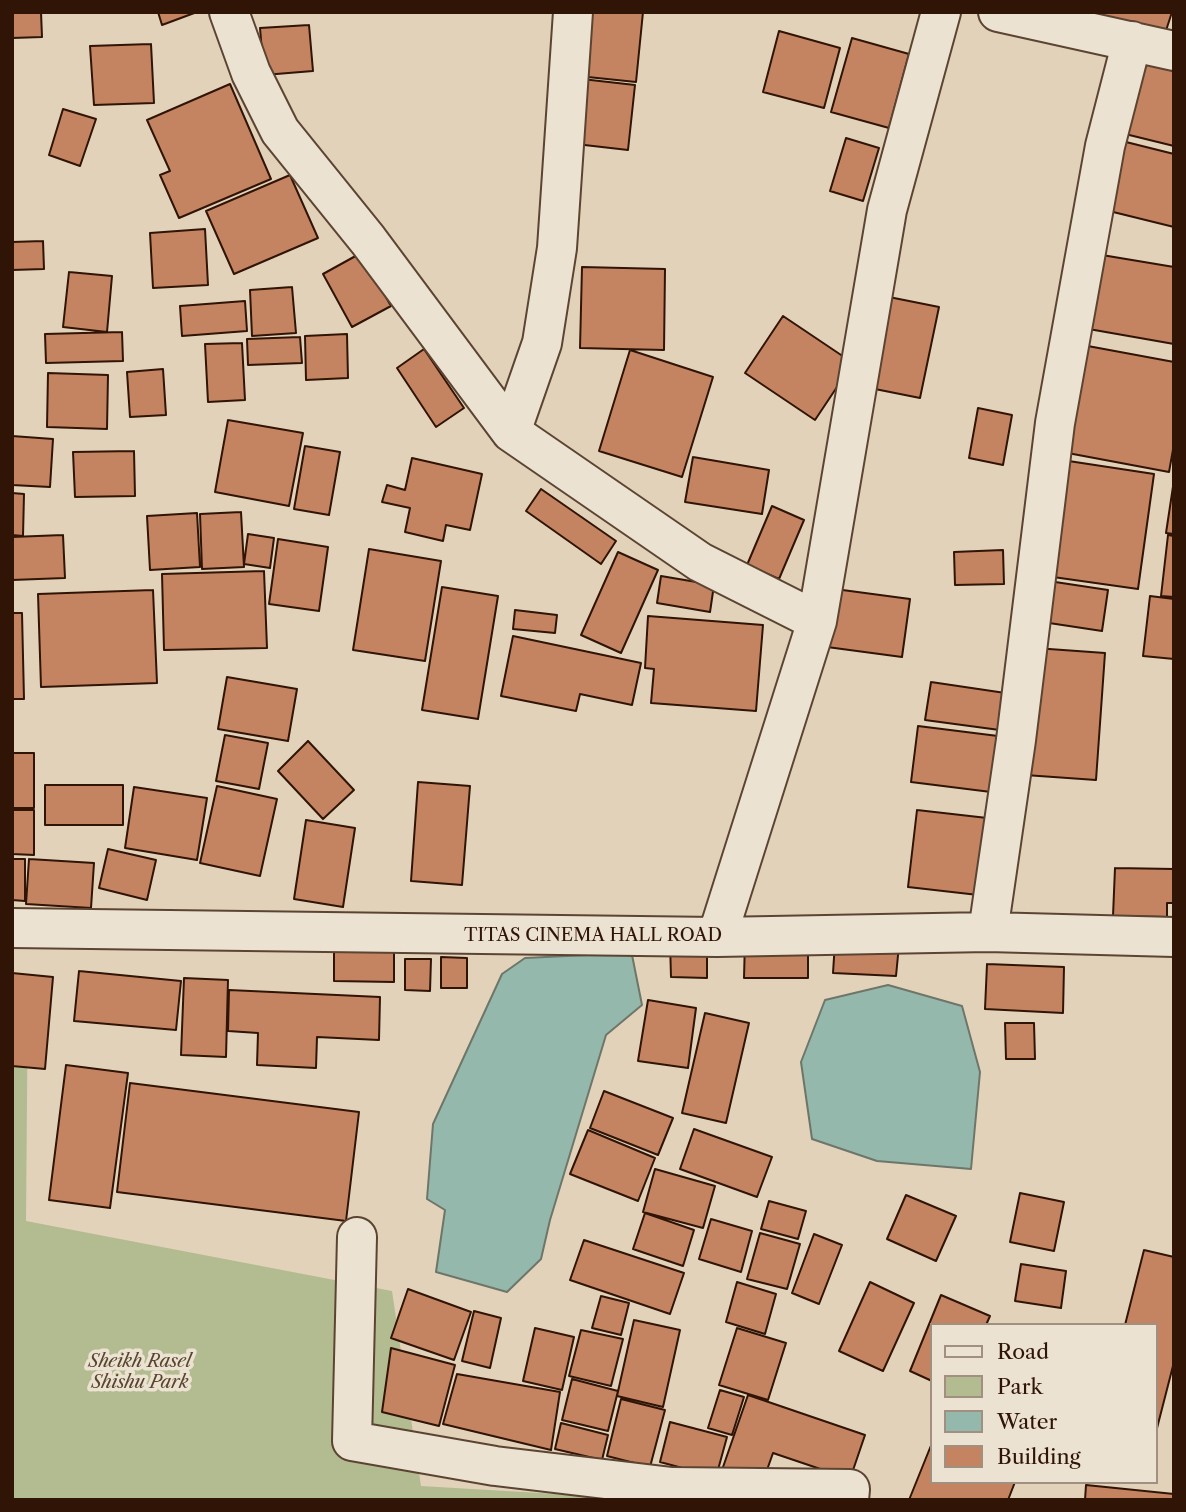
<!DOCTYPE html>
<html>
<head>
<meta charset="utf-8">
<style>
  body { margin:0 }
  #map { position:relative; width:1186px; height:1512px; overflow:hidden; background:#e2d2ba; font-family:"Libre Caslon Text",serif }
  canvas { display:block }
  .frame { position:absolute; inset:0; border:14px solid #301405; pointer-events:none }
  .legend { position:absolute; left:930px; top:1323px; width:228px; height:161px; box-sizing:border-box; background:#ece2d2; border:2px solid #a19080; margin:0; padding:9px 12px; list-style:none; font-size:21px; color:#301405 }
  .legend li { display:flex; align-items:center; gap:14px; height:35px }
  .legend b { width:35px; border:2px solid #a19080 }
</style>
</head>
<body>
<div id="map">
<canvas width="1186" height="1512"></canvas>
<div class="frame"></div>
<ul class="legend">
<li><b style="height:9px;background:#ece2d2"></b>Road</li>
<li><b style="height:19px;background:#b3bc90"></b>Park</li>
<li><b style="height:19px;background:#95b8ac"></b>Water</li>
<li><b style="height:19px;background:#c58461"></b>Building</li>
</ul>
</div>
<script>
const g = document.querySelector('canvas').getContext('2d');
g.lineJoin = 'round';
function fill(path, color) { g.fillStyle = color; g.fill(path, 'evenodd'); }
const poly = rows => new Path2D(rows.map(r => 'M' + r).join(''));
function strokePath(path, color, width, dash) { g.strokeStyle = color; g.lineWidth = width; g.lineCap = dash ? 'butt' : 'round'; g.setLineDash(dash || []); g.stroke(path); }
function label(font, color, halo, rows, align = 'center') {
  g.font = font + ' "Libre Caslon Text",serif'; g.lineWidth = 7; g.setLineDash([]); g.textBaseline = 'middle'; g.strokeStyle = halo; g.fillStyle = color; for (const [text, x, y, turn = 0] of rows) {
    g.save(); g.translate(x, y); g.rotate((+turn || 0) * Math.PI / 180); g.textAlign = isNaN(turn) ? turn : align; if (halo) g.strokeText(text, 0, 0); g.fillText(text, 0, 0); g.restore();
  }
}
const green = poly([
  [12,981,28,981,26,1221,392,1291,421,1486,659,1500,12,1500]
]);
const water = poly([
  [631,950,642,1005,606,1035,550,1220,541,1259,507,1292,436,1272,445,1210,427,1199,433,1124,502,974,525,958,587,955,631,950],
  [888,985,962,1006,980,1072,971,1169,877,1161,812,1139,801,1062,825,1000,888,985]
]);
const building = poly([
  [12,12,41,12,42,37,12,38,12,12],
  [158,12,197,12,162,25,158,12],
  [584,12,643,12,636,82,578,76,584,12],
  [1084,12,1172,12,1161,46,1084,12],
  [309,25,313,71,264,75,260,28,309,25],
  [779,31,840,48,824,108,763,92,779,31],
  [852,38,909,54,889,128,831,112,852,38],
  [151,44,154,103,94,105,90,46,151,44],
  [1134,49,1174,60,1174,146,1113,131,1134,49],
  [573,78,635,85,628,150,567,143,573,78],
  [230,84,271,179,179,218,160,175,170,171,147,120,230,84],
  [63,109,96,119,80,166,49,155,63,109],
  [846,138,879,148,863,201,830,191,846,138],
  [1118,140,1174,154,1174,227,1101,209,1118,140],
  [290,175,318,238,234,274,206,211,290,175],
  [205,229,208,285,153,288,150,233,205,229],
  [43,241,44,269,12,270,12,242,43,241],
  [361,253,391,306,352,327,323,274,361,253],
  [1096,254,1174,267,1174,344,1083,328,1096,254],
  [582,267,665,269,664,350,580,348,582,267],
  [69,272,112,276,107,332,63,327,69,272],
  [292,287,296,333,252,336,250,290,292,287],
  [879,295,939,307,920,398,860,386,879,295],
  [245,301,247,331,182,336,180,306,245,301],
  [783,316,853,363,815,420,745,373,783,316],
  [122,332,123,361,46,363,45,334,122,332],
  [347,334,348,378,306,380,305,336,347,334],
  [300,337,302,363,248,365,247,339,300,337],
  [242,343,245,400,208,402,205,344,242,343],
  [1077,344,1174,362,1174,444,1169,472,1057,451,1077,344],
  [424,349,464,408,436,427,397,368,424,349],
  [630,350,713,377,682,477,599,451,630,350],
  [163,369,166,415,130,417,127,372,163,369],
  [48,373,108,375,107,429,47,427,48,373],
  [978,408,1012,415,1003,465,969,458,978,408],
  [228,420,303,433,289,506,215,492,228,420],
  [12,436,53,439,50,487,12,485,12,436],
  [305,446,340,452,329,515,294,509,305,446],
  [134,451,135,496,75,497,73,452,134,451],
  [693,457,769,470,762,514,685,502,693,457],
  [412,458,482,474,470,530,446,525,443,541,405,532,410,508,382,502,387,485,405,490,412,458],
  [1062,460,1154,474,1138,589,1046,576,1062,460],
  [1174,480,1174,534,1166,533,1174,480],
  [541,489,616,541,601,564,526,511,541,489],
  [12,493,24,494,23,536,12,535,12,493],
  [772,506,804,520,779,579,747,565,772,506],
  [241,512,244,567,202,569,200,514,241,512],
  [197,513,200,567,150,570,147,516,197,513],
  [248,534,274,538,270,568,244,564,248,534],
  [63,535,65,578,12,580,12,537,63,535],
  [1168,535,1174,536,1174,597,1161,596,1168,535],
  [278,539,328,547,319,611,269,604,278,539],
  [369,549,441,561,425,661,353,650,369,549],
  [1003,550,1004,584,955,585,954,552,1003,550],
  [618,552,658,570,621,653,581,635,618,552],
  [264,571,267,648,164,650,162,574,264,571],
  [661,576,714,585,710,612,657,603,661,576],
  [1042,580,1108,590,1102,631,1036,621,1042,580],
  [442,587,498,596,478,719,422,710,442,587],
  [835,589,910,599,902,657,827,647,835,589],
  [153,590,157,683,41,687,38,594,153,590],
  [1150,596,1174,599,1174,659,1143,656,1150,596],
  [515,610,557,615,555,633,513,629,515,610],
  [12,613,22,613,24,699,12,699,12,613],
  [648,616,763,625,756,711,651,703,654,669,645,668,648,616],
  [513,636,641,663,632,705,580,694,576,711,501,696,513,636],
  [1035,648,1105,653,1096,780,1025,775,1035,648],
  [227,677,297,689,288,741,218,729,227,677],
  [931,682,1012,694,1007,731,925,720,931,682],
  [918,726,1006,737,999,793,911,782,918,726],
  [225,735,268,743,259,789,216,781,225,735],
  [308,741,354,790,323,819,278,771,308,741],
  [12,753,34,753,34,808,12,808,12,753],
  [418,782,470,786,462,885,411,881,418,782],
  [45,785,123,785,123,825,45,825,45,785],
  [217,786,277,799,260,876,200,863,217,786],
  [134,787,207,798,197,860,125,848,134,787],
  [12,810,34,810,34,855,12,854,12,810],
  [917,810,996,819,987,896,908,887,917,810],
  [306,820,355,828,343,907,294,899,306,820],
  [108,849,156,860,147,900,99,888,108,849],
  [12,859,25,859,25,901,12,900,12,859],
  [29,859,94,863,91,908,26,904,29,859],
  [1115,868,1174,869,1174,903,1167,903,1167,917,1113,916,1115,868],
  [745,940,808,940,808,978,744,978,745,940],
  [707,941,707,978,671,977,670,942,707,941],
  [835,942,899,945,896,976,833,973,835,942],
  [334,951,394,951,394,982,334,981,334,951],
  [441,957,467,958,467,988,441,988,441,957],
  [405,959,431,959,430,991,405,990,405,959],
  [987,964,1064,967,1063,1013,985,1009,987,964],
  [79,971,181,981,176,1030,74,1021,79,971],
  [12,973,53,977,45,1069,12,1066,12,973],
  [184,978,228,980,226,1057,181,1055,184,978],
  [229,990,380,997,379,1040,317,1037,316,1068,257,1065,258,1033,228,1031,229,990],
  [648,1000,696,1008,688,1068,638,1061,648,1000],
  [705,1013,749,1023,726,1123,682,1113,705,1013],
  [1005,1023,1034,1023,1035,1059,1006,1059,1005,1023],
  [66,1065,128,1073,110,1208,49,1200,66,1065],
  [130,1083,359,1112,346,1221,117,1192,130,1083],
  [604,1091,673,1118,658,1155,590,1128,604,1091],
  [694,1129,772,1157,757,1197,680,1169,694,1129],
  [588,1130,655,1158,638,1201,570,1174,588,1130],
  [655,1169,715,1186,703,1228,643,1212,655,1169],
  [1020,1193,1064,1202,1054,1251,1010,1242,1020,1193],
  [906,1195,956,1216,936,1261,887,1239,906,1195],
  [769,1201,806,1211,798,1239,761,1229,769,1201],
  [645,1213,694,1230,683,1266,633,1249,645,1213],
  [711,1219,752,1231,741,1272,699,1259,711,1219],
  [760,1233,800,1244,787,1289,747,1279,760,1233],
  [814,1234,842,1245,819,1304,792,1293,814,1234],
  [584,1240,684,1273,670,1314,570,1280,584,1240],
  [1144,1250,1174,1257,1174,1362,1156,1432,1156,1325,1125,1325,1144,1250],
  [1021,1264,1066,1271,1061,1308,1015,1301,1021,1264],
  [737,1282,776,1294,765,1334,726,1322,737,1282],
  [870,1282,914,1303,883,1371,839,1351,870,1282],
  [408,1289,471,1312,454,1360,391,1338,408,1289],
  [941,1295,990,1316,986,1325,932,1325,932,1381,910,1371,941,1295],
  [601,1296,629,1303,621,1335,592,1328,601,1296],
  [474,1311,501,1318,490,1368,462,1361,474,1311],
  [634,1320,680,1330,663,1407,617,1396,634,1320],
  [535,1328,574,1337,562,1390,523,1381,535,1328],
  [737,1328,786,1343,768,1400,719,1385,737,1328],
  [581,1330,623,1339,611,1386,569,1376,581,1330],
  [391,1348,455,1365,439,1426,382,1412,391,1348],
  [457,1374,560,1392,551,1450,443,1424,457,1374],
  [572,1379,618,1391,608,1431,562,1420,572,1379],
  [720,1390,744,1397,732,1435,708,1428,720,1390],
  [748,1395,865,1435,850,1479,773,1453,762,1484,722,1470,748,1395],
  [621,1399,665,1410,650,1467,607,1456,621,1399],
  [670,1422,727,1437,716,1477,660,1462,670,1422],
  [561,1423,608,1435,602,1460,555,1449,561,1423],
  [932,1443,932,1482,1015,1482,1008,1500,909,1500,932,1443],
  [1086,1485,1174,1494,1174,1500,1085,1500,1086,1485]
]);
const minor = poly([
  [229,12,251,73,280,131,368,240,511,432,700,562,817,621],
  [998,12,1174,51],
  [511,432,542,343,557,248,573,12],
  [12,928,717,937,988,932,1174,937],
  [988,932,1016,740,1055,423,1105,146,1132,41],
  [717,937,817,621,887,210,941,12],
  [357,1237,352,1441,495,1466,672,1487,850,1489,849,1500]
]);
const streetNames = [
  ["TITAS CINEMA HALL ROAD",593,936]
];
const parkNames = [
  ["Sheikh Rasel",140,1362],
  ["Shishu Park",140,1383]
];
fill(green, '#b3bc90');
fill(water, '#95b8ac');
strokePath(water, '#6d7669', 2);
fill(building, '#c58461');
strokePath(building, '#301405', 2);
strokePath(minor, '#5c4432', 42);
strokePath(minor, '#ece2d2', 38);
label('18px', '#301405', '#ece2d2', streetNames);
label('italic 18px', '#57462f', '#ece2d2', parkNames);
</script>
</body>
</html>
